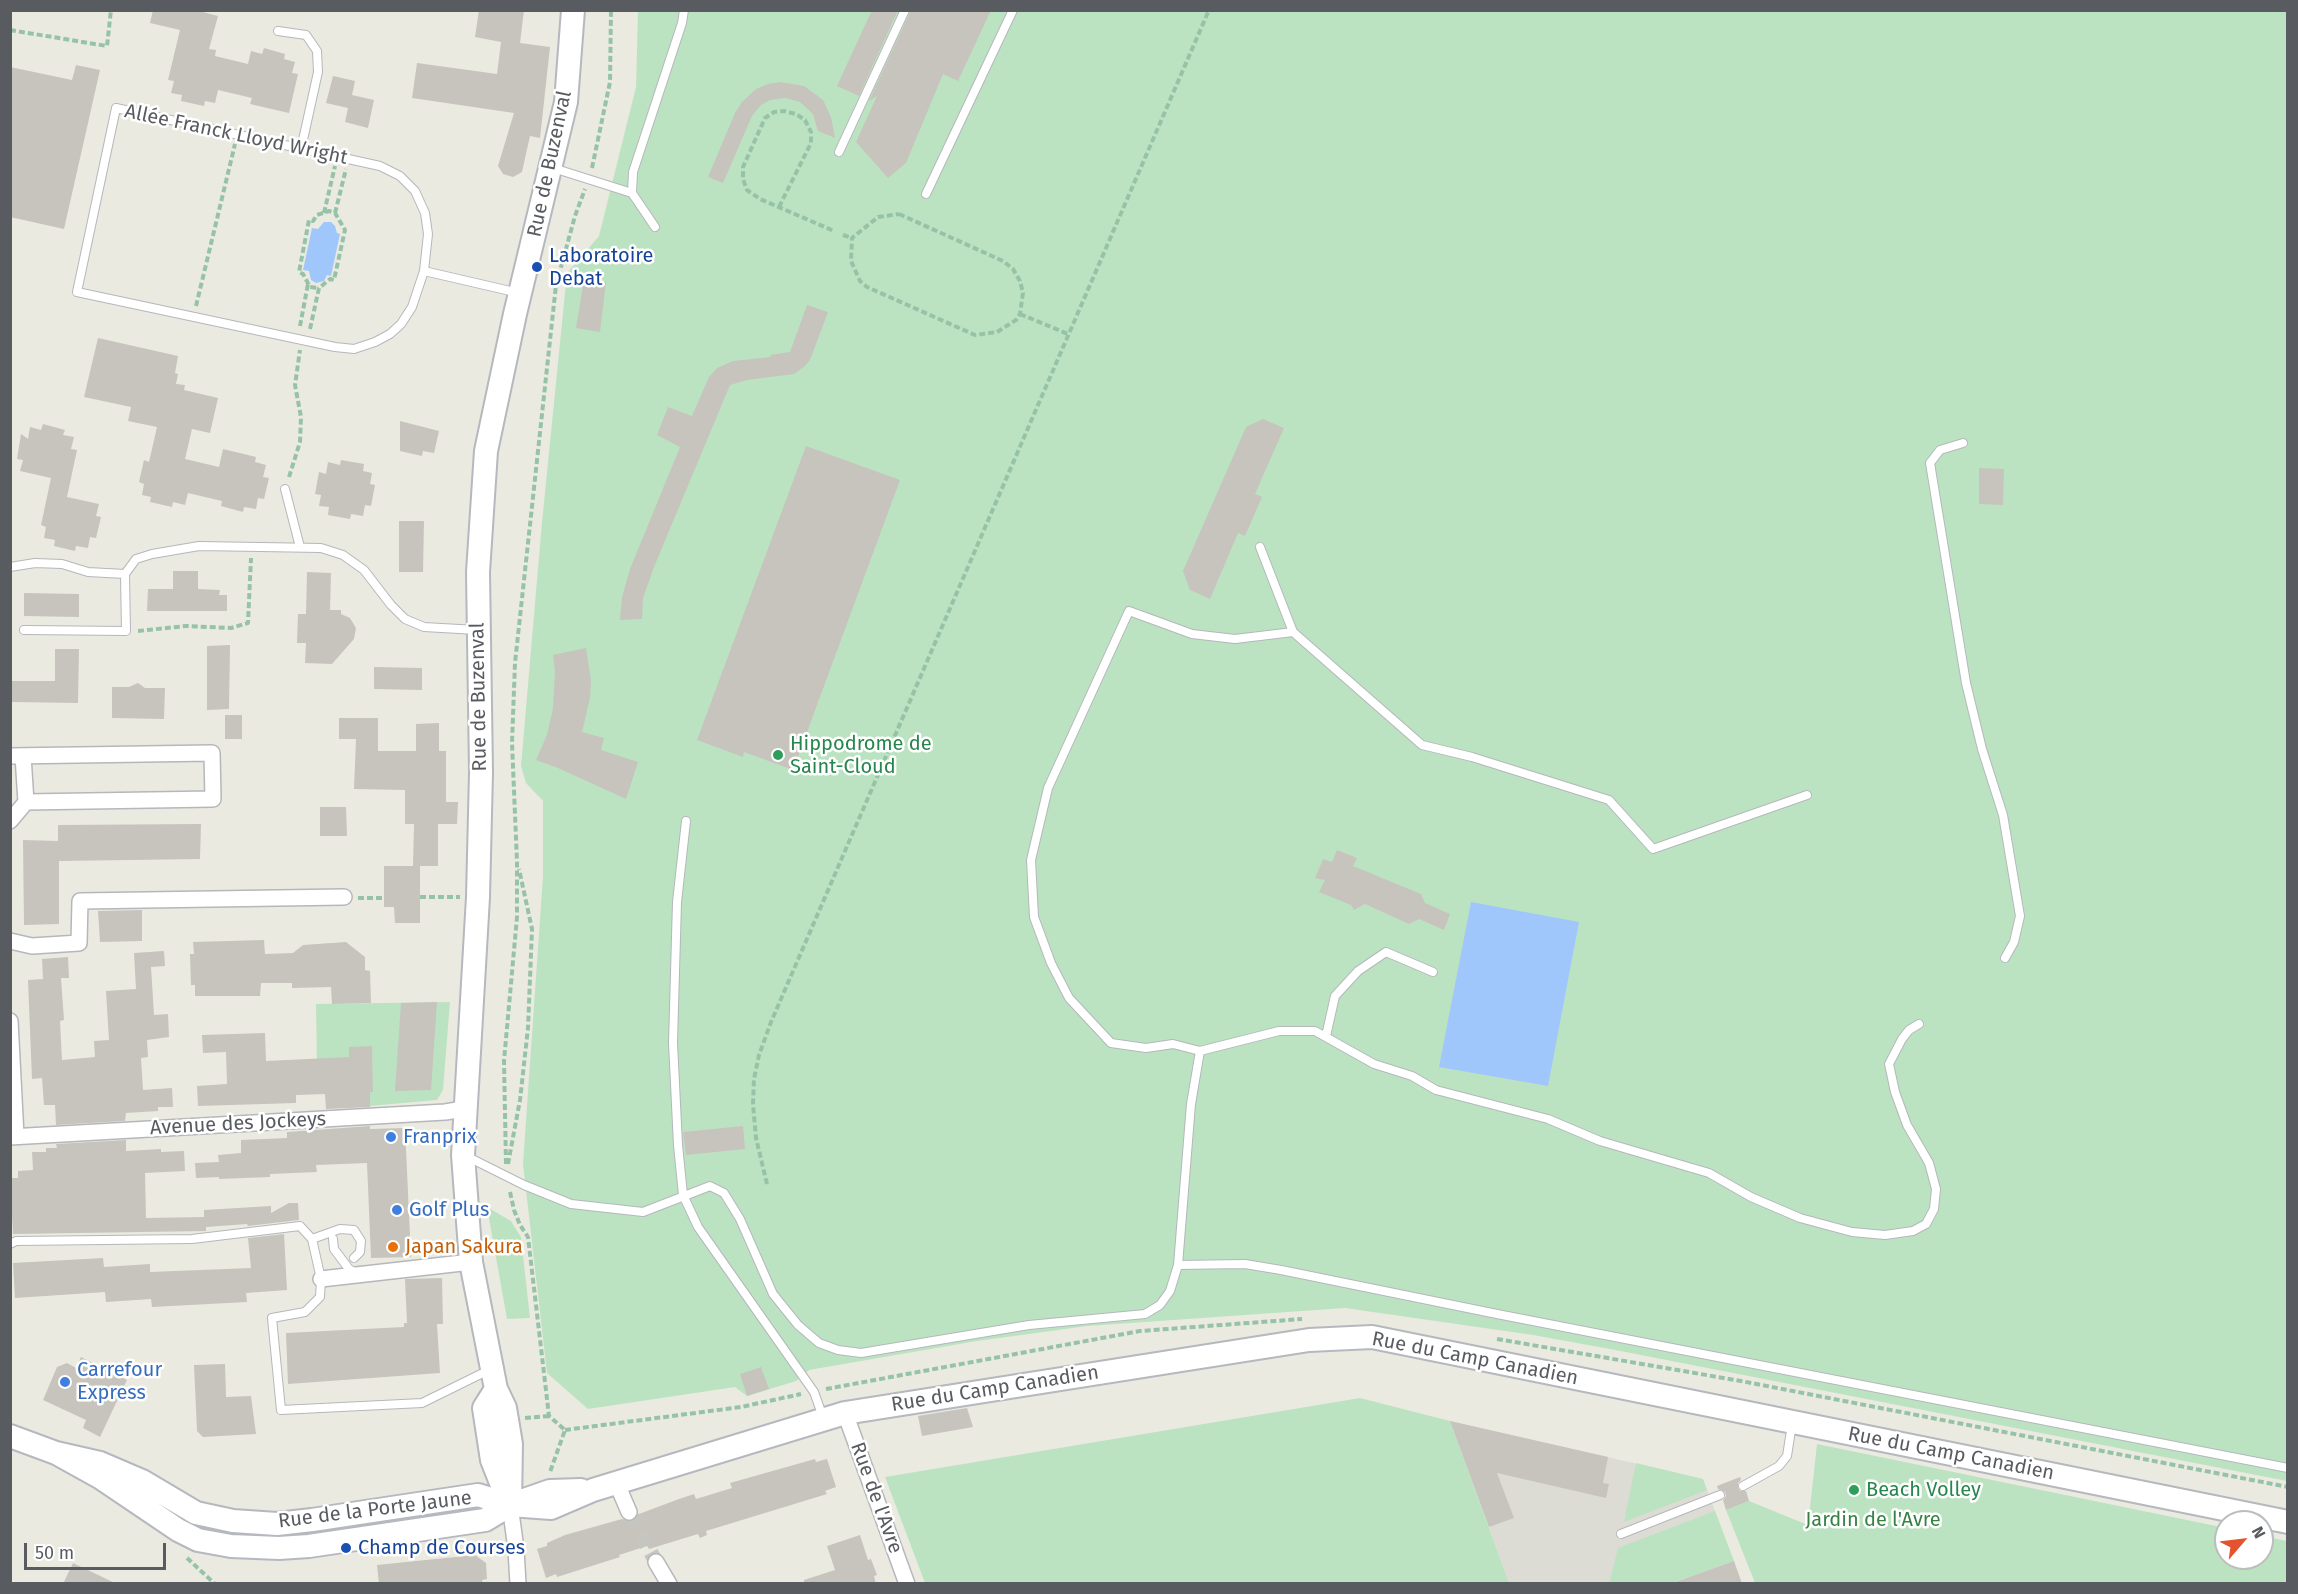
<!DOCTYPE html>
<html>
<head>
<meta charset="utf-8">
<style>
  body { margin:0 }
  #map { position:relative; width:2298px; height:1594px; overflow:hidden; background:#ebeae0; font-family:"Fira Sans",sans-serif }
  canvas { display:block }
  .frame { position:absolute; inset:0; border:12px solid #585b60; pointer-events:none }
  .north { position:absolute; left:2214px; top:1510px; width:60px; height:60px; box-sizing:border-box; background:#fff; border:2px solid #bcbdbf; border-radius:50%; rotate:62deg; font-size:16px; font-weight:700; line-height:24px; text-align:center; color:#585b60 }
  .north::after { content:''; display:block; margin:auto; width:21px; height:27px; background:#e3532e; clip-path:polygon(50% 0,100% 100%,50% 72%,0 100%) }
  .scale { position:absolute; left:24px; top:1543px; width:142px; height:27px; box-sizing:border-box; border:3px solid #585b60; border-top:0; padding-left:8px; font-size:18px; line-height:21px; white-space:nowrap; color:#585b60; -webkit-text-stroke:4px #fff; paint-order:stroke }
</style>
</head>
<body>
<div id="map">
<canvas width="2298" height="1594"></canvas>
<div class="frame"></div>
<div class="north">N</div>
<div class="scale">50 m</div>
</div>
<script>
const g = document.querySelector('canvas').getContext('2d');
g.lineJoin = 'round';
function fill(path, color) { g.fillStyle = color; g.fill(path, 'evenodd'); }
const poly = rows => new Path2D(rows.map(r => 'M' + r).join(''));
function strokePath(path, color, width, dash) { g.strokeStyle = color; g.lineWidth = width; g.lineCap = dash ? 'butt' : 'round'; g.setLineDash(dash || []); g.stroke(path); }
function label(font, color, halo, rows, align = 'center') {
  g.font = font + ' "Fira Sans",sans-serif'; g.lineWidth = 5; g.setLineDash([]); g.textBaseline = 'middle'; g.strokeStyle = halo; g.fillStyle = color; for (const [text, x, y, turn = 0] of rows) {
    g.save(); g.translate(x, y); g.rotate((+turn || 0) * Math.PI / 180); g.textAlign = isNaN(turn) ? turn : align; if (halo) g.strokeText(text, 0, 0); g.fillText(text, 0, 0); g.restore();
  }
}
const industrial = poly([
  [1450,1421,1703,1479,1742,1583,1509,1583]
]);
const green = poly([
  [638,11,2287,11,2287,1481,1610,1349,1533,1335,1345,1308,1088,1326,977,1341,809,1370,796,1381,747,1396,735,1387,588,1409,547,1373,523,1164,543,876,543,801,526,783,521,766,542,522,567,273,599,236,636,87],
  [450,1002,443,1090,437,1100,370,1106,325,1068,317,1068,316,1004],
  [487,1207,511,1221,521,1237,530,1318,507,1319],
  [1360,1398,1450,1421,1509,1583,925,1583,885,1477],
  [1817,1444,2226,1528,2226,1558,2262,1558,2262,1536,2287,1541,2287,1583,1755,1583,1726,1510,1749,1501,1808,1525],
  [1636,1463,1703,1479,1707,1490,1624,1522],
  [1715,1511,1734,1561,1672,1583,1609,1584,1618,1548]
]);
const water = poly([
  [324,222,331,222,335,226,337,233,340,234,331,276,327,275,324,281,316,283,311,280,309,271,303,270,312,228,318,229],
  [1471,902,1579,922,1548,1086,1439,1067]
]);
const building = poly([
  [153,10,195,10,218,16,209,49,216,50,215,56,248,64,251,51,262,54,264,48,285,54,284,59,295,62,292,73,298,74,289,113,250,104,252,98,218,90,215,103,205,101,204,106,181,101,182,95,171,93,174,81,168,80,180,30,150,23],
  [479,10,524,10,520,43,550,47,540,138,530,136,522,172,513,177,503,174,498,166,514,113,412,98,417,63,497,74,501,42,475,37],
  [872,10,898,10,859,96,837,86],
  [911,10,991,10,958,81,943,74,906,163,888,178,856,142,877,96,869,101],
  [76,65,100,70,64,229,10,217,10,67,72,80],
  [333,76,355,81,352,95,374,100,368,128,345,122,348,108,326,103],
  [780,82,804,86,823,100,831,117,835,138,818,131,813,114,800,102,785,98,770,100,761,105,752,116,723,183,708,177,735,113,742,102,756,89,768,84],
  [584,279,606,282,600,332,576,328],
  [807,305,828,312,810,360,805,366,794,374,747,380,730,385,654,567,643,598,642,619,620,620,622,597,630,569,680,447,657,435,668,407,692,416,709,377,717,368,733,361,771,357,770,355,790,352],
  [98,338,178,356,175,373,178,374,176,384,185,385,184,390,218,398,210,433,192,429,185,459,219,467,223,449,256,457,255,462,266,465,263,477,269,478,264,499,258,498,256,509,244,507,243,512,221,506,222,501,188,493,185,505,173,502,172,507,150,502,151,497,142,495,144,484,139,482,144,460,149,462,157,427,128,421,131,407,84,397],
  [1263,419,1284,428,1255,494,1262,497,1245,536,1238,533,1210,599,1190,590,1183,571,1246,427],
  [400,421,439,431,434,453,423,451,422,456,400,451],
  [43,424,65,430,63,435,74,437,71,449,77,450,67,497,99,504,96,516,101,517,96,538,90,537,88,548,76,546,75,551,54,546,55,540,44,538,46,527,41,525,51,478,20,471,23,460,17,459,21,434,28,439,30,427,41,430],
  [806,446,900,480,793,770,744,752,743,757,697,740],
  [341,460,364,464,363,471,372,473,370,484,375,485,371,506,365,505,363,516,351,514,350,519,328,515,329,507,319,506,321,495,315,494,319,472,326,474,328,462,340,465],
  [1979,468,2004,469,2003,505,1979,504],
  [399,521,424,521,423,572,399,572],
  [173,571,198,571,198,589,220,590,219,595,227,595,227,611,147,611,148,589,173,589],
  [307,572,331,573,330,610,341,610,341,614,350,618,356,628,354,639,332,664,305,663,306,643,297,643,298,614,306,614],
  [24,593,79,594,79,617,24,616],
  [230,645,229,709,207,710,207,646],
  [586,648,591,680,590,698,582,732,604,738,601,750,638,762,626,799,558,768,536,760,547,735,553,708,555,671,553,655],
  [55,649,79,649,78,703,10,702,10,681,55,681],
  [374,667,422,668,422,690,374,689],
  [138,683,145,688,165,688,164,719,112,718,112,687,129,687],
  [225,715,242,715,242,739,225,739],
  [339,718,378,718,378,751,416,751,416,724,439,723,439,751,446,751,446,802,458,802,457,824,438,824,438,866,420,866,420,923,395,923,394,907,384,907,384,866,413,866,414,824,405,824,405,790,354,789,356,739,339,739],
  [320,807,346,807,347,836,320,836],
  [201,824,200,859,59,861,59,924,24,925,23,840,58,841,58,825],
  [1337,850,1357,858,1353,866,1421,894,1425,903,1450,914,1444,930,1419,919,1409,924,1365,904,1354,910,1351,905,1319,892,1325,880,1315,878,1323,859,1332,862],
  [142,910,142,941,100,942,98,911],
  [264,940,265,954,293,953,303,945,346,942,365,957,365,970,370,971,371,1003,332,1004,331,987,292,988,292,983,261,983,260,996,195,996,195,985,191,985,190,954,194,954,193,942],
  [164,951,165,966,151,967,154,1015,168,1014,169,1037,147,1040,148,1057,141,1058,143,1090,172,1088,173,1107,158,1107,158,1111,126,1113,125,1121,56,1125,55,1105,44,1105,42,1078,32,1079,28,980,43,979,42,959,68,957,69,978,61,978,64,1020,60,1021,62,1060,95,1057,94,1041,109,1040,106,991,136,989,134,953],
  [437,1002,431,1090,395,1091,401,1003],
  [265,1033,266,1061,349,1057,349,1047,372,1046,373,1092,370,1092,370,1107,326,1109,325,1094,296,1095,296,1103,198,1106,197,1086,227,1084,226,1052,203,1053,202,1035],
  [370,1126,370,1129,405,1128,411,1257,371,1258,367,1163,316,1165,317,1172,270,1174,270,1177,219,1179,219,1177,196,1178,195,1163,219,1162,218,1155,241,1153,241,1140,287,1138,287,1132],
  [743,1126,745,1149,686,1155,683,1132],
  [126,1140,126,1151,161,1149,161,1152,184,1151,185,1171,145,1173,146,1218,204,1217,204,1210,271,1206,271,1213,289,1203,298,1203,299,1220,248,1226,247,1224,206,1227,206,1231,13,1234,10,1178,18,1178,18,1171,33,1170,32,1152,46,1152,46,1148,57,1148,56,1144],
  [284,1234,287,1290,246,1293,247,1302,152,1307,151,1299,106,1302,105,1292,15,1298,13,1263,103,1258,104,1267,150,1264,150,1272,251,1268,248,1238],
  [442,1278,443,1324,437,1324,440,1373,288,1384,286,1333,404,1327,404,1323,407,1323,405,1279],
  [81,1357,127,1380,100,1437,83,1428,86,1420,43,1400,57,1367,67,1363,76,1368],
  [225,1364,226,1397,251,1396,256,1434,203,1437,197,1431,194,1365],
  [761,1367,769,1389,747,1396,740,1374],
  [967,1408,973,1427,922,1436,918,1416],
  [1450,1421,1608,1457,1603,1483,1609,1484,1606,1498,1497,1473,1514,1518,1489,1527],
  [815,1459,816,1462,827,1459,836,1487,825,1491,827,1494,706,1531,707,1535,700,1538,698,1534,649,1549,647,1546,619,1555,620,1557,557,1577,556,1574,546,1578,537,1549,547,1546,547,1543,565,1535,622,1519,632,1521,639,1514,679,1499,694,1494,696,1499,732,1488,730,1483],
  [1740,1477,1741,1480,1738,1483,1738,1488,1740,1491,1746,1491,1749,1501,1726,1510,1723,1500,1726,1496,1725,1492,1718,1489,1717,1486],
  [860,1535,868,1560,871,1559,877,1575,874,1576,876,1584,804,1584,804,1580,835,1570,827,1546],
  [475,1555,486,1563,487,1579,482,1580,483,1584,379,1584,377,1565],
  [1734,1561,1742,1584,1677,1584,1676,1582],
  [73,1563,117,1584,63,1584]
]);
const minorTunnel = poly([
  [629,1512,656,1562]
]);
const path = poly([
  [10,30,107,46,111,10],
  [592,168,610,82,611,10],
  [779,207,811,143,811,132,805,120,796,114,784,111,774,112,765,118,743,167,743,179,747,190,760,199,834,231],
  [324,213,335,166],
  [335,213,346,169],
  [899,214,1003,261,1013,269,1020,281,1023,293,1020,314,1016,320,997,332,975,335,867,287,860,281,851,261,852,238,878,217,899,214],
  [843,235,852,238],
  [196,306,235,144],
  [1020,314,1068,334],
  [300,326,308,284],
  [310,329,319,288,330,279,334,280,345,230,335,213,329,211,317,215,313,221,309,220,299,272,303,274,310,287,319,288],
  [289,477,300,442,301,417,295,385,300,350],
  [138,631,186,626,231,628,248,623,251,558],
  [420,897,460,897],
  [358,898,384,898],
  [506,1164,504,1061,517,917,517,862,512,743,515,663,556,285,575,216,585,189],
  [508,1164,520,1100,528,1028,532,929,519,869],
  [767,1184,756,1138,753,1104,754,1079,759,1055,771,1022,1209,10],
  [510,1192,514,1210,520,1225,528,1237,549,1416,565,1430,550,1472],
  [1497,1339,1741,1381,2288,1487],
  [826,1389,1140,1331,1302,1319],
  [525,1418,549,1416],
  [565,1430,741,1407,801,1394],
  [187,1558,215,1584]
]);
const service = poly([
  [278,31,306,35,317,51,318,72,301,149],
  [839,152,905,10],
  [553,168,632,193],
  [926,194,1013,10],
  [655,227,632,193,633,172,682,23,684,10],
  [424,271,428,234,425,213,415,191,400,176,380,166,116,108,77,292,335,347,354,349,375,342,390,334,401,324,412,307,424,271,519,293],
  [1963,443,1940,450,1930,463,1966,683,1982,749,2003,815,2020,916,2014,942,2005,958],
  [285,489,300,547],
  [10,567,35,563,62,564,88,572,125,574],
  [125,574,136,559,152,554,199,546,321,548,343,555,364,570,391,605,405,619,424,627,477,630],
  [24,630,126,631,125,574],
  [1293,632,1422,745,1472,757,1609,800,1653,849,1807,795],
  [686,821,677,902,673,1043,678,1145,683,1195,698,1227,814,1392,823,1417],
  [1326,1036,1335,996,1358,971,1386,952,1433,972],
  [1200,1051,1173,1044,1146,1048,1111,1043,1069,998,1051,963,1034,917,1031,860,1048,788,1129,611,1192,634,1235,639,1293,632,1260,547],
  [466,1156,524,1185,571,1204,643,1212,710,1186,724,1193,740,1219,773,1294,798,1325,819,1343,838,1350,861,1353,1029,1325,1145,1314,1160,1305,1170,1291,1178,1265,1191,1104,1200,1051,1279,1031,1315,1031,1374,1064,1412,1076,1436,1090,1548,1119,1600,1141,1709,1173,1751,1197,1800,1218,1852,1232,1885,1235,1913,1231,1926,1224,1934,1209,1936,1189,1929,1163,1907,1125,1895,1092,1889,1064,1902,1039,1909,1030,1919,1024],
  [312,1239,340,1229,354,1230,361,1241,360,1252,354,1258],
  [333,1239,334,1249,349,1269,356,1273],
  [10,1244,16,1241,192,1239,300,1226,312,1239,321,1279,320,1297,305,1312,272,1318,281,1410,422,1403,491,1369],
  [1178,1265,1245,1264,1281,1270,1497,1314,2288,1468],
  [1743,1486,1779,1466,1787,1456,1792,1424],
  [1621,1534,1720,1495]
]);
const minor = poly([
  [10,756,212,753,213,799,26,802,10,821],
  [23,756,26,802],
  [10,941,32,946,79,943,80,901,344,897],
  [10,1021,16,1136],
  [10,1137,445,1112,464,1109],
  [321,1279,471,1262],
  [845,1413,907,1584],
  [617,1484,629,1512],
  [510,1505,516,1549,518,1584],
  [656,1562,669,1584]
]);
const secondary = poly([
  [496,1389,484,1408,492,1460,507,1498],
  [10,1436,56,1453,101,1478,178,1530,198,1540,231,1546,279,1548,309,1546,485,1520,510,1505,550,1491,581,1490],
  [56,1453,100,1463,142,1481,196,1513,233,1521,277,1524,312,1520,478,1495,510,1505,551,1508,593,1490,845,1413,1309,1340,1372,1337,2288,1522],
  [510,1505,511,1444,505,1408,496,1389,471,1262,463,1155,478,897,481,772,478,572,486,451,515,314,566,102,573,10]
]);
const markers = [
  [537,267,6,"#1a4fb4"],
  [778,755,6,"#2e9e5b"],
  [391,1137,6,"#3f7fe0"],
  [397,1210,6,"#3f7fe0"],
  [393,1247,6,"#e8710a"],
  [65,1382,6,"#3f7fe0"],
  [1854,1490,6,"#2e9e5b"],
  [346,1548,6,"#1a4fb4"]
];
const streetNames = [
  ["Allée Franck Lloyd Wright",236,135,12],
  ["Rue de Buzenval",550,164,-78],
  ["Rue de Buzenval",479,697,-91],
  ["Avenue des Jockeys",238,1124,-3],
  ["Rue du Camp Canadien",1475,1359,11],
  ["Rue du Camp Canadien",995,1389,-9],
  ["Rue du Camp Canadien",1951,1454,11],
  ["Rue de l'Avre",876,1498,70],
  ["Rue de la Porte Jaune",375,1510,-7]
];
const transitNames = [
  ["Laboratoire",549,256],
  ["Debat",549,279],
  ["Champ de Courses",358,1548]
];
const leisureNames = [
  ["Hippodrome de",790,744],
  ["Saint-Cloud",790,767],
  ["Beach Volley",1866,1490]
];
const shopNames = [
  ["Franprix",403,1137],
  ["Golf Plus",409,1210],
  ["Carrefour",77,1370],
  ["Express",77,1393]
];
const foodNames = [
  ["Japan Sakura",405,1247]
];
const parkNames = [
  ["Jardin de l'Avre",1873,1520]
];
fill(industrial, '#dcdbd4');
fill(green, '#bce3c1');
fill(water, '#9fc7fc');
fill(building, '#c6c4bd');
strokePath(minorTunnel, '#c6c6c0', 15, [15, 8]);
strokePath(service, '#b5b7bc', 10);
strokePath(minor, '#b5b7bc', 18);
strokePath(secondary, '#b5b8be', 26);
strokePath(path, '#96c3a8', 4, [6, 3]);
strokePath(service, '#fff', 8);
strokePath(minor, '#fff', 15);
strokePath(secondary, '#fff', 22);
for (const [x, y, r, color] of markers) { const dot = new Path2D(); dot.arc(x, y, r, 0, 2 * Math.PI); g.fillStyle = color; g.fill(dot); strokePath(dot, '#fff', 2); }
label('20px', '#585b60', '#fff', streetNames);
label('20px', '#164399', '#fff', transitNames, 'left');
label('20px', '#27864d', '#fff', leisureNames, 'left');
label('20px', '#366cbe', '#fff', shopNames, 'left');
label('20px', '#c56008', '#fff', foodNames, 'left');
label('20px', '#368244', '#fff', parkNames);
</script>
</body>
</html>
